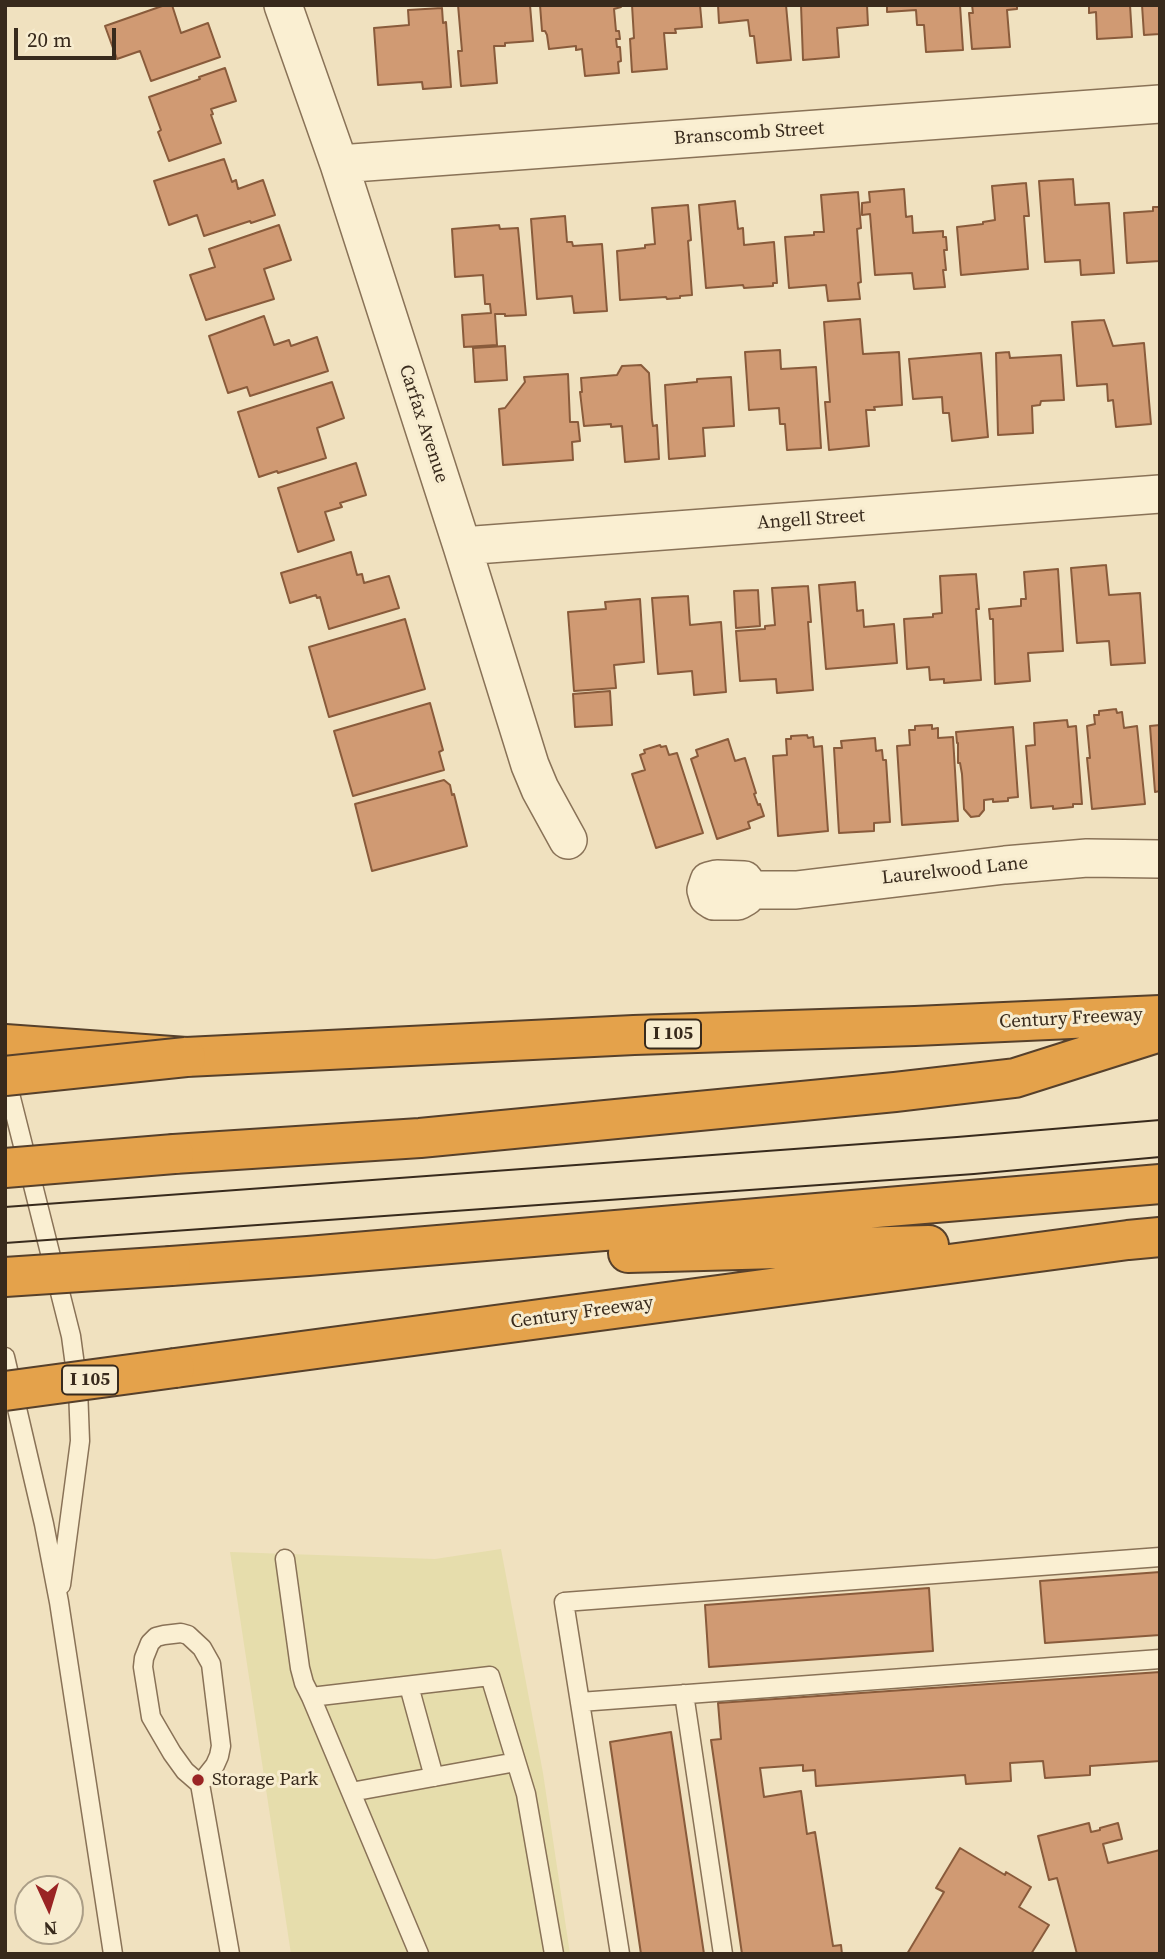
<!DOCTYPE html>
<html>
<head>
<meta charset="utf-8">
<style>
  body { margin:0 }
  #map { position:relative; width:1165px; height:1959px; overflow:hidden; background:#f0e1bf; font-family:"Source Serif 4",serif }
  canvas { display:block }
  .frame { position:absolute; inset:0; border:7px solid #382a1c; pointer-events:none }
  .north { position:absolute; left:14px; top:1875px; width:70px; height:70px; box-sizing:border-box; background:#f7eccf; border:2px solid #ab9e87; border-radius:50%; rotate:176deg; font-size:19px; font-weight:700; line-height:28px; text-align:center; color:#382a1c }
  .north::after { content:''; display:block; margin:auto; width:24px; height:32px; background:#9a2424; clip-path:polygon(50% 0,100% 100%,50% 72%,0 100%) }
  .scale { position:absolute; left:14px; top:28px; width:102px; height:32px; box-sizing:border-box; border:4px solid #382a1c; border-top:0; padding-left:9px; font-size:21px; line-height:24px; white-space:nowrap; color:#382a1c; -webkit-text-stroke:5px #f7eccf; paint-order:stroke }
</style>
</head>
<body>
<div id="map">
<canvas width="1165" height="1959"></canvas>
<div class="frame"></div>
<div class="north">N</div>
<div class="scale">20 m</div>
</div>
<script>
const g = document.querySelector('canvas').getContext('2d');
g.lineJoin = 'round';
function fill(path, color) { g.fillStyle = color; g.fill(path, 'evenodd'); }
const poly = rows => new Path2D(rows.map(r => 'M' + r).join(''));
function strokePath(path, color, width, dash) { g.strokeStyle = color; g.lineWidth = width; g.lineCap = dash ? 'butt' : 'round'; g.setLineDash(dash || []); g.stroke(path); }
function label(font, color, halo, rows, align = 'center') {
  g.font = font + ' "Source Serif 4",serif'; g.lineWidth = 6; g.setLineDash([]); g.textBaseline = 'middle'; g.strokeStyle = halo; g.fillStyle = color; for (const [text, x, y, turn = 0] of rows) {
    g.save(); g.translate(x, y); g.rotate((+turn || 0) * Math.PI / 180); g.textAlign = isNaN(turn) ? turn : align; if (halo) g.strokeText(text, 0, 0); g.fillText(text, 0, 0); g.restore();
  }
}
const farmland = poly([
  [501,1549,543,1773,570,1954,291,1954,230,1552,435,1559]
]);
const building = poly([
  [165,5,172,5,181,33,208,23,220,57,151,81,140,51,117,59,105,26,165,5],
  [458,5,530,5,533,41,505,43,505,46,494,46,497,83,461,86,458,51,462,51,458,5],
  [540,5,621,5,621,7,614,9,616,31,619,31,620,39,616,39,617,47,620,47,621,61,618,62,619,73,585,76,582,49,576,50,576,46,549,49,547,35,545,31,542,31,540,5],
  [632,5,700,5,702,27,675,29,676,33,664,33,667,69,632,72,630,39,634,38,632,5],
  [718,5,786,5,791,60,757,63,754,36,750,36,748,20,719,23,718,5],
  [801,5,867,5,868,25,837,28,839,57,803,60,801,5],
  [887,5,960,5,963,50,926,52,924,25,917,25,916,10,887,12,887,5],
  [972,5,1026,5,1017,6,1017,9,1007,10,1010,47,972,49,969,13,973,13,972,5],
  [1089,5,1130,5,1132,37,1097,39,1096,12,1089,13,1089,5],
  [1142,5,1160,5,1160,34,1144,35,1142,5],
  [442,8,443,23,446,22,451,87,423,89,422,82,378,85,374,28,409,25,408,10,442,8],
  [225,68,236,101,211,109,213,114,211,115,221,143,169,161,158,132,161,130,149,97,200,79,199,77,225,68],
  [224,159,232,182,236,180,238,189,263,180,275,215,251,223,250,221,204,236,197,215,169,225,154,181,224,159],
  [1073,179,1075,205,1109,203,1114,273,1081,275,1080,260,1045,262,1039,181,1073,179],
  [1026,183,1029,216,1024,216,1028,269,961,275,957,227,983,224,983,222,995,220,992,186,1026,183],
  [904,189,906,217,912,216,913,233,943,231,943,237,946,237,947,250,944,250,946,270,943,270,945,287,914,289,912,273,875,275,870,214,862,215,862,203,870,202,869,192,904,189],
  [858,192,861,228,857,229,861,282,858,283,860,299,828,301,826,285,789,288,785,237,814,235,814,232,824,232,821,195,858,192],
  [735,201,738,229,743,228,744,245,774,242,777,283,773,283,773,286,744,288,743,285,706,288,699,205,735,201],
  [688,205,691,240,688,241,692,295,680,296,680,298,667,299,666,297,620,300,617,251,645,248,645,245,655,244,652,208,688,205],
  [1153,207,1160,207,1160,261,1127,263,1124,213,1153,211,1153,207],
  [565,216,567,242,572,242,573,246,602,244,607,311,574,313,572,296,537,299,531,219,565,216],
  [279,225,291,260,264,269,274,299,206,320,190,275,215,267,209,249,279,225],
  [499,225,500,229,518,228,526,315,505,316,505,314,495,314,497,345,464,347,462,315,491,313,490,304,485,304,483,275,455,277,452,229,499,225],
  [264,316,274,345,289,340,291,346,317,337,328,371,250,396,247,387,228,393,209,336,264,316],
  [860,319,863,354,899,352,902,405,874,407,875,410,866,410,869,446,829,450,825,402,830,402,824,322,860,319],
  [1104,320,1113,346,1144,343,1151,424,1116,427,1113,400,1108,401,1107,384,1077,386,1072,322,1104,320],
  [505,346,507,380,475,382,473,348,505,346],
  [780,350,781,369,816,367,821,448,787,450,785,424,780,424,779,408,749,410,745,352,780,350],
  [1009,352,1010,358,1061,355,1064,400,1041,401,1040,405,1032,406,1033,433,998,435,996,353,1009,352],
  [981,353,988,437,952,441,949,413,943,413,942,397,913,399,909,359,981,353],
  [641,365,649,373,652,420,653,426,657,425,659,459,625,462,622,426,611,427,611,424,584,426,580,392,582,392,581,378,617,375,622,366,641,365],
  [568,374,570,422,578,422,580,441,572,442,573,460,503,465,499,409,505,408,525,382,524,377,568,374],
  [731,377,734,426,703,428,705,456,669,459,665,385,697,382,697,379,731,377],
  [332,382,344,418,317,428,326,458,278,473,277,471,259,477,238,412,332,382],
  [356,463,366,495,340,503,342,507,325,512,334,540,298,552,278,488,356,463],
  [351,552,357,575,362,574,364,583,389,576,399,608,329,629,320,597,317,598,316,595,290,603,281,573,351,552],
  [1106,565,1109,595,1140,593,1145,663,1111,665,1109,641,1077,643,1071,568,1106,565],
  [1058,569,1063,651,1028,653,1030,681,995,684,993,619,990,619,989,609,1021,606,1021,599,1026,599,1024,572,1058,569],
  [976,574,979,609,976,609,981,680,944,683,944,679,930,680,929,667,907,669,904,619,933,617,933,614,942,613,940,576,976,574],
  [855,582,857,611,863,610,864,627,894,624,897,663,826,669,819,585,855,582],
  [808,586,811,622,808,622,813,690,777,693,776,679,740,681,736,631,765,629,765,626,775,625,772,588,808,586],
  [758,590,760,626,736,628,734,591,758,590],
  [688,596,690,625,721,622,726,692,694,695,692,671,658,674,652,598,688,596],
  [640,599,644,662,614,665,616,688,574,691,568,612,606,609,605,602,640,599],
  [405,619,425,689,329,717,309,647,405,619],
  [610,691,612,725,575,727,573,694,610,691],
  [430,703,443,750,439,752,444,770,353,796,334,731,430,703],
  [1116,709,1117,713,1122,712,1124,728,1137,726,1145,804,1092,809,1087,758,1090,758,1087,726,1095,724,1094,715,1099,715,1099,711,1116,709],
  [1067,720,1068,727,1076,726,1082,804,1073,804,1073,807,1053,809,1053,806,1031,808,1026,746,1035,745,1034,723,1067,720],
  [932,725,932,729,938,728,938,738,953,737,958,821,902,825,897,746,910,745,909,730,915,730,915,726,932,725],
  [1160,725,1160,791,1155,792,1150,726,1160,725],
  [1013,727,1018,797,1008,798,1008,801,993,802,993,799,984,800,984,810,979,816,971,817,964,809,962,774,960,763,958,763,958,743,957,743,956,732,1013,727],
  [807,735,808,738,813,737,814,747,822,746,828,831,778,836,773,756,787,755,786,739,791,739,791,736,807,735],
  [875,738,876,751,882,750,883,760,886,760,890,822,874,823,874,831,839,833,834,748,842,748,841,741,875,738],
  [728,739,735,761,745,758,756,793,754,794,758,805,760,804,764,816,748,822,750,828,717,839,691,759,698,756,696,750,728,739],
  [660,745,661,747,666,746,669,755,677,753,703,833,656,848,632,774,645,770,640,755,645,753,644,750,660,745],
  [444,780,450,785,452,795,454,794,467,846,372,871,355,804,444,780],
  [1160,1572,1160,1635,1045,1643,1040,1581,1160,1572],
  [929,1588,933,1651,709,1667,705,1605,929,1588],
  [1160,1672,1160,1761,1090,1766,1090,1775,1045,1778,1043,1761,1010,1763,1011,1781,966,1784,965,1775,816,1786,815,1770,803,1771,803,1765,760,1768,764,1797,801,1791,807,1834,815,1832,833,1946,841,1945,842,1954,742,1954,711,1740,721,1739,718,1703,1160,1672],
  [671,1732,704,1954,641,1954,610,1742,671,1732],
  [1089,1823,1091,1832,1100,1830,1100,1828,1118,1823,1122,1839,1103,1844,1108,1863,1160,1850,1160,1954,1077,1954,1057,1878,1049,1880,1038,1836,1089,1823],
  [960,1848,1005,1875,1006,1872,1031,1887,1019,1907,1049,1925,1031,1954,907,1954,944,1892,936,1888,960,1848]
]);
const lane = poly([
  [5,1074,71,1336,78,1388,80,1441,61,1585],
  [5,1357,44,1524,59,1602,113,1954],
  [285,1559,300,1668,304,1683,311,1697],
  [409,1686,434,1777],
  [684,1694,723,1954],
  [580,1702,1160,1659],
  [200,1784,215,1765,219,1756,221,1746,211,1664,202,1648,188,1635,181,1633,164,1635,156,1637,150,1643,144,1658,143,1667,151,1717,172,1753,185,1771,200,1784,230,1954],
  [351,1792,516,1762],
  [419,1954,311,1697,490,1676,526,1794,554,1954],
  [620,1954,564,1602,1160,1557]
]);
const street = poly([
  [283,5,339,164,462,546,530,765,540,789,568,840],
  [339,164,1160,104],
  [462,546,1160,494],
  [751,890,744,880,717,879,709,881,706,890,708,897,714,901,738,901,745,897,751,890,796,890,1005,865,1087,858,1160,859]
]);
const highway = poly([
  [5,1044,186,1057,634,1035,915,1026,1160,1015],
  [174,1154,420,1138,895,1092,1015,1078,1160,1032],
  [628,1253,929,1245],
  [171,1266,308,1256,1160,1184],
  [175,1368,1128,1240,1160,1237]
]);
const tram = poly([
  [5,1207,957,1137,1160,1120],
  [5,1243,974,1174,1160,1157]
]);
const highwayBridge = poly([
  [5,1076,186,1057],
  [5,1168,174,1154],
  [5,1277,171,1266],
  [5,1391,175,1368]
]);
const markers = [
  [198,1780,7,"#9a2424"]
];
const shields = [
  [673,1034,56],
  [90,1380,56]
];
const shieldNames = [
  ["I 105",673,1034],
  ["I 105",90,1380]
];
const streetNames = [
  ["Branscomb Street",749,134,-4],
  ["Carfax Avenue",423,424,72],
  ["Angell Street",811,520,-4],
  ["Laurelwood Lane",955,871,-6],
  ["Century Freeway",1071,1019,-3],
  ["Century Freeway",582,1313,-8]
];
const poiNames = [
  ["Storage Park",212,1780]
];
fill(farmland, '#e6ddac');
fill(building, '#d09a73');
strokePath(building, '#895b3b', 2);
strokePath(lane, '#897257', 21);
strokePath(street, '#897257', 40);
strokePath(highway, '#56402b', 42);
strokePath(lane, '#faefd2', 18);
strokePath(street, '#faefd2', 37);
strokePath(highway, '#e4a24b', 38);
strokePath(tram, '#382a1c', 2);
strokePath(highwayBridge, '#56402b', 42, []);
strokePath(highwayBridge, '#e4a24b', 38);
for (const [x, y, r, color] of markers) { const dot = new Path2D(); dot.arc(x, y, r, 0, 2 * Math.PI); g.fillStyle = color; g.fill(dot); strokePath(dot, '#f7eccf', 2.5); }
for (const [x, y, w] of shields) { const box = new Path2D(); box.roundRect(x - w / 2, y - 14.5, w, 29, 5); g.fillStyle = '#f7eccf'; g.fill(box); strokePath(box, '#382a1c', 2); }
label('bold 18px', '#382a1c', null, shieldNames);
label('19px', '#382a1c', '#f7eccf', streetNames);
label('19px', '#382a1c', '#f7eccf', poiNames, 'left');
</script>
</body>
</html>
